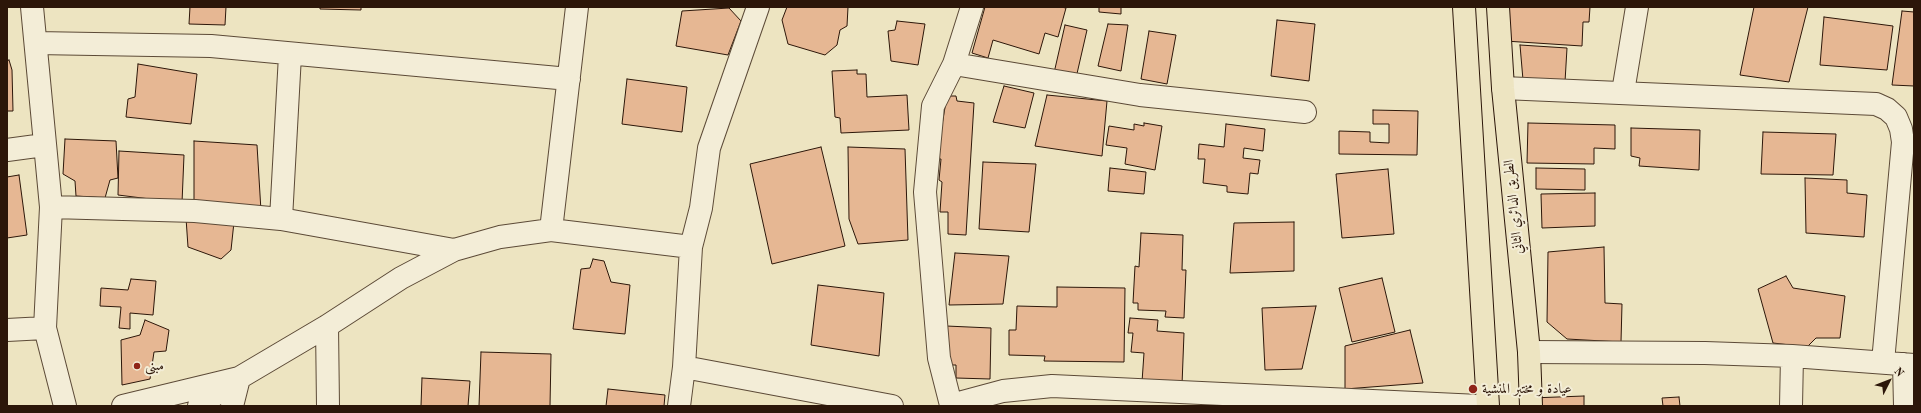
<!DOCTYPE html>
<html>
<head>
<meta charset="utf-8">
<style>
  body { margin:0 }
  #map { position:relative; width:1921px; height:413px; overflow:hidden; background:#ede4c1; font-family:"Old Standard TT",serif }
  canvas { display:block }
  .frame { position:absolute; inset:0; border:8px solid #2c1609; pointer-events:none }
  .north { position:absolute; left:1869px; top:361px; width:40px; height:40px; -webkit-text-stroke:3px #f3edd7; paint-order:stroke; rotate:48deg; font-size:11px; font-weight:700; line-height:16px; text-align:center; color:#2c1609 }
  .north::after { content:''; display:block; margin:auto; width:14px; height:18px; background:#2c1609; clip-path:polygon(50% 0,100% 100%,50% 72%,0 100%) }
</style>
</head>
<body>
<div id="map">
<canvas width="1921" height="413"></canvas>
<div class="frame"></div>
<div class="north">N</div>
</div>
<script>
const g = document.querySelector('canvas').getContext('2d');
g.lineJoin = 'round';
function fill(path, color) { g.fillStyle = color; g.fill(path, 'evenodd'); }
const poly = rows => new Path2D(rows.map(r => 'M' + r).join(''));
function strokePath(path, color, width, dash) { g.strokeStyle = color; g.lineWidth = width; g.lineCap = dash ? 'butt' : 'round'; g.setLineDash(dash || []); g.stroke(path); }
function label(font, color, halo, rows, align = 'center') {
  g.font = font + ' "Old Standard TT",Amiri,serif'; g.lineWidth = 4; g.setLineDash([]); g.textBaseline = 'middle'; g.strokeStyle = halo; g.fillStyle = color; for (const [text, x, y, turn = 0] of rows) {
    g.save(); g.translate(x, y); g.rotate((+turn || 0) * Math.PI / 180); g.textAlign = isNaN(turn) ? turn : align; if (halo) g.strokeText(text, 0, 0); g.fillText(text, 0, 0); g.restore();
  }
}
const building = poly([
  [190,7,226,7,225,25,189,24,190,7],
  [320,7,361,7,361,10,320,9,320,7],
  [787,7,848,7,847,26,840,30,837,45,825,55,788,44,782,20,787,7],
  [985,7,1061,7,1066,8,1058,37,1045,33,1039,54,993,40,988,58,972,53,985,7],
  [1099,7,1121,7,1121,14,1099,12,1099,7],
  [1504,7,1590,7,1589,22,1583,22,1582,46,1505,41,1504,7],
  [1754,7,1808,7,1789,82,1740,75,1754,7],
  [729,8,741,21,728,55,676,46,682,11,729,8],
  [1902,11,1914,12,1914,86,1892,85,1902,11],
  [1824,17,1893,26,1887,70,1820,65,1824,17],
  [1277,20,1315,24,1309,81,1271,76,1277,20],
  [897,21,925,24,918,65,891,61,888,31,895,30,897,21],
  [1108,24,1128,25,1121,71,1098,66,1108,24],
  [1065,25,1087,30,1076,78,1054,73,1065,25],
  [1149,31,1176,35,1167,84,1141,79,1149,31],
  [1520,45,1567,48,1565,82,1523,80,1520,45],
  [9,60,12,70,13,111,7,111,7,61,9,60],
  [138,64,197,74,191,124,126,117,128,99,135,97,138,64],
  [857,70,857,74,866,74,867,97,907,95,909,130,841,133,840,118,835,117,832,71,857,70],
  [627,79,687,87,682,132,622,124,627,79],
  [1004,86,1034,93,1025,128,993,122,1004,86],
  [1047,95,1107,101,1102,156,1035,146,1047,95],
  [947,96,956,96,957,101,974,103,966,235,948,234,948,212,940,212,942,182,939,180,941,159,936,159,947,96],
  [1373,110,1418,111,1417,155,1339,154,1339,131,1370,132,1370,142,1389,143,1389,124,1373,124,1373,110],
  [1144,123,1162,126,1155,170,1125,164,1127,148,1106,145,1109,126,1134,130,1134,124,1144,126,1144,123],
  [1528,123,1615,125,1615,149,1594,148,1594,164,1527,163,1528,123],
  [1226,124,1265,129,1263,151,1244,148,1243,158,1260,160,1258,174,1250,173,1248,194,1227,192,1227,186,1203,183,1205,159,1198,159,1199,144,1224,147,1226,124],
  [1631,128,1700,130,1699,170,1639,166,1640,158,1631,156,1631,128],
  [1763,132,1836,134,1833,175,1761,174,1763,132],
  [65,139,116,141,118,178,110,180,105,198,76,196,75,181,63,174,65,139],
  [194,141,257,145,261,211,194,207,194,141],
  [821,147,845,246,772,264,750,164,821,147],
  [848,147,905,149,908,240,858,244,849,219,848,147],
  [119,151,184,155,182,203,118,195,119,151],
  [983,162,1036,164,1029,232,979,229,983,162],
  [1110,168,1146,172,1144,194,1108,191,1110,168],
  [1536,168,1585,169,1585,190,1536,189,1536,168],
  [1388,169,1394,234,1342,238,1336,174,1388,169],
  [19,175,27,235,7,238,7,177,19,175],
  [1805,178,1847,180,1847,193,1867,195,1864,237,1806,233,1805,178],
  [1595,193,1595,226,1542,228,1541,194,1595,193],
  [186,218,234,222,231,250,221,259,188,247,186,218],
  [1294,222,1294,271,1230,273,1234,223,1294,222],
  [1141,233,1183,235,1182,270,1186,270,1184,318,1165,317,1166,311,1138,310,1138,303,1133,303,1135,266,1139,267,1141,233],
  [1604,247,1605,303,1622,304,1621,342,1567,339,1547,322,1548,252,1604,247],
  [955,253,1009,256,1003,304,949,305,955,253],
  [593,259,604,261,611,282,630,285,625,334,573,329,581,269,590,268,593,259],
  [1786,276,1793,288,1845,296,1840,338,1816,338,1807,347,1773,343,1758,289,1786,276],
  [1382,278,1395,332,1352,342,1339,288,1382,278],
  [131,279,156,281,153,315,130,313,130,329,119,328,121,307,100,306,101,288,128,290,131,279],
  [818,285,884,293,879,356,811,345,818,285],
  [1057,287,1125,288,1124,362,1044,361,1045,356,1009,355,1009,330,1016,330,1017,306,1057,307,1057,287],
  [1316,306,1302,369,1265,370,1262,308,1316,306],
  [1130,318,1158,320,1157,331,1184,333,1182,385,1142,382,1144,353,1131,352,1133,333,1128,333,1130,318],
  [145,320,169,330,166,351,154,352,150,379,122,385,121,340,140,335,145,320],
  [946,326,991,328,990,379,956,378,956,365,944,365,946,326],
  [1410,330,1423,383,1345,389,1345,346,1410,330],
  [481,352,551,354,550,406,479,406,481,352],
  [422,378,470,381,468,406,421,406,422,378],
  [608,389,665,395,664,406,606,406,608,389],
  [1584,396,1584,406,1532,406,1531,398,1584,396],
  [1679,397,1680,406,1663,406,1662,398,1679,397]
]);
const street = poly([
  [32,7,51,207,45,328,65,406],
  [36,43,211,46,569,79],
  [954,64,1140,95,1305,112],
  [1503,88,1876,104,1887,109,1896,117,1901,129,1903,142,1883,362],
  [1623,92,1637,7],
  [7,150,44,145],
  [51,207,195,211,281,219,454,250],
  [281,219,290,55],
  [551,230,577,7],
  [327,326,328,406],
  [7,330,45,328],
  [1529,352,1705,353,1792,356,1914,365],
  [1904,364,1905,406],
  [684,367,892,406],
  [951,405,1003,391,1052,386,1479,406],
  [123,406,239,378,232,406],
  [199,406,239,378,327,326,401,278,454,250,500,237,551,230,691,247],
  [679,406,684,367,691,247,701,208,709,148,758,7],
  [953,406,951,405,939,358,925,192,933,106,954,64,972,7],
  [1791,406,1792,356]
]);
const primary = poly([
  [1464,7,1488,406],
  [1498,7,1503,88,1529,352,1531,406]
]);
const markers = [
  [137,366,4,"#8f2418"],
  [1473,389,5,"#8f2418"]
];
const streetNames = [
  ["الطريق الدائري الثاني",1514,207,-96]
];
const poiNames = [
  ["مبنى",145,366],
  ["عيادة و مختبر المنشية",1482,389]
];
fill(building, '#e6b793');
strokePath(building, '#2c1609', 1);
strokePath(street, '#5c4a37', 24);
strokePath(primary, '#2c1609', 24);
strokePath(street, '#f3edd7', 22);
strokePath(primary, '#ede4c1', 22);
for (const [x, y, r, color] of markers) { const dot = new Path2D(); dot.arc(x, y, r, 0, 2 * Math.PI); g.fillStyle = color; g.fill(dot); strokePath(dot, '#f3edd7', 1.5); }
label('14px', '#2c1609', '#f3edd7', streetNames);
label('14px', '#2c1609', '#f3edd7', poiNames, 'left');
</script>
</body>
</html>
